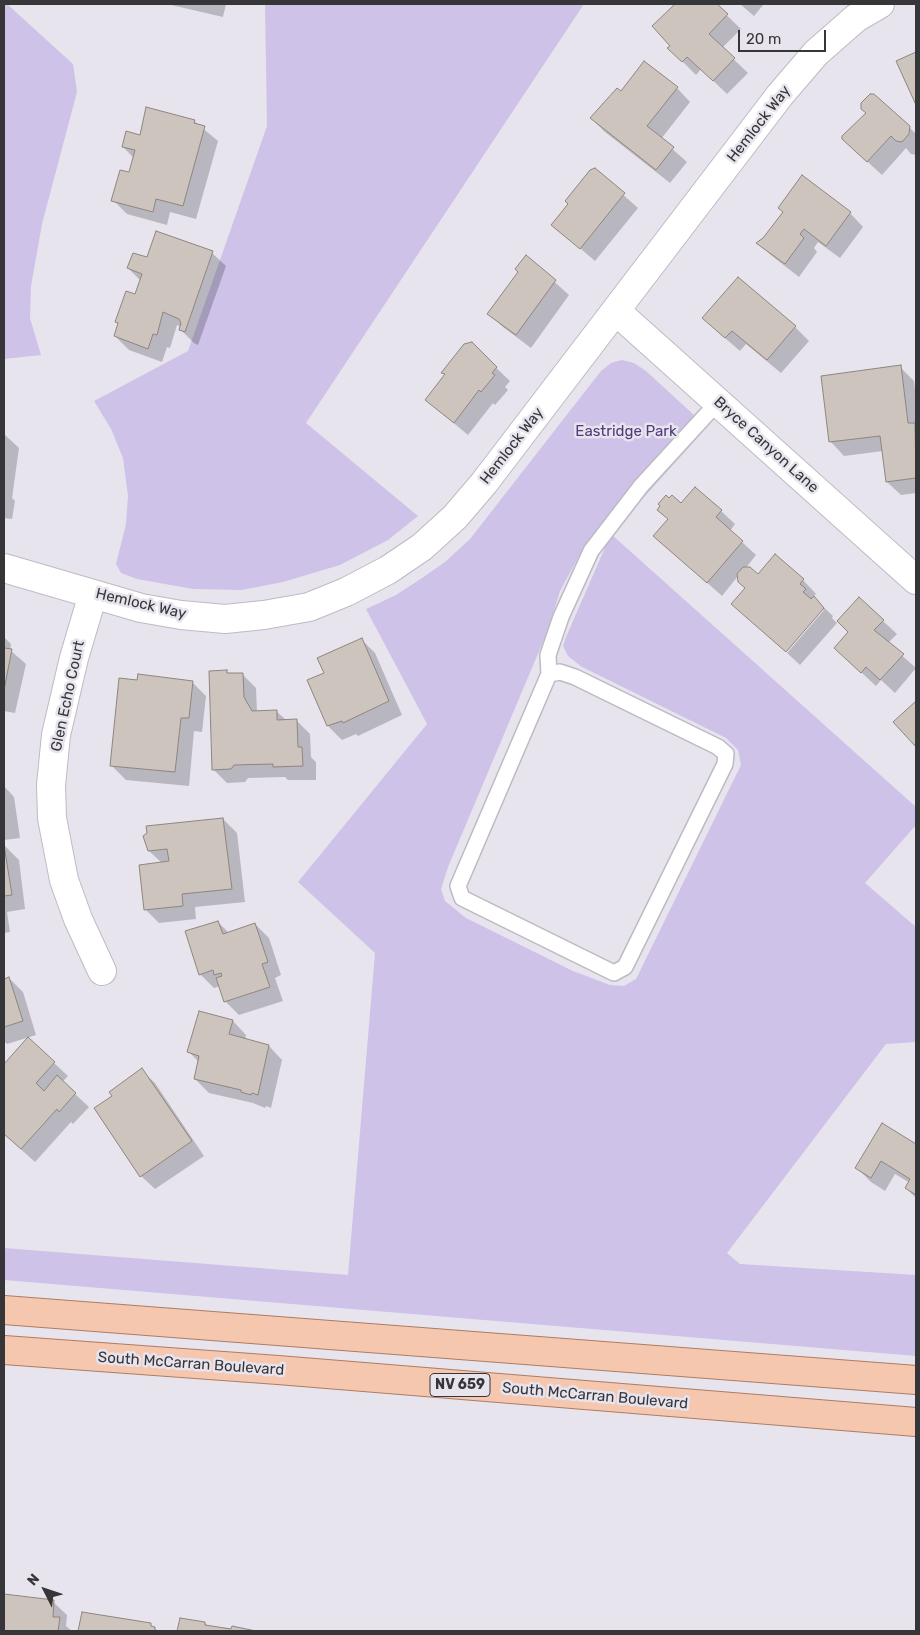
<!DOCTYPE html>
<style>
body{margin:0}
#map{position:relative;width:920px;height:1635px;overflow:hidden;background:#e7e4ee;font-family:Rubik,sans-serif}
canvas{display:block}
.frame{position:absolute;inset:0;border:5px solid #363538;pointer-events:none}
.north{position:absolute;left:20px;top:1565px;width:50px;height:50px;-webkit-text-stroke:4px #e7e4ee;paint-order:stroke;rotate:311deg;font-size:14px;font-weight:700;line-height:20px;text-align:center;color:#363538}
.north::after{content:'';display:block;margin:auto;width:18px;height:22px;background:#363538;clip-path:polygon(50% 0,100% 100%,50% 72%,0 100%)}
.scale{position:absolute;left:738px;top:30px;width:88px;height:22px;box-sizing:border-box;border:2px solid #363538;border-top:0;padding-left:6px;font-size:15px;line-height:18px;white-space:nowrap;color:#363538;-webkit-text-stroke:4px #e7e4ee;paint-order:stroke}
</style>
<div id="map">
<canvas width="920" height="1635"></canvas>
<div class="frame"></div>
<div class="north">N</div>
<div class="scale">20 m</div>
</div>
<script>
const c = document.querySelector('canvas').getContext('2d');
c.lineJoin = 'round';
function paint(path, color) { c.fillStyle = color; c.fill(path, 'evenodd'); }
const poly = rows => new Path2D(rows.map(r => 'M' + r).join(''));
function trace(path, color, width, dash) { c.strokeStyle = color; c.lineWidth = width; c.lineCap = dash ? 'butt' : 'round'; c.setLineDash(dash || []); c.stroke(path); }
function write(font, color, halo, rows, align = 'center') {
  c.font = font + ' Rubik,sans-serif'; c.lineWidth = 5; c.setLineDash([]); c.textBaseline = 'middle'; c.strokeStyle = halo; c.fillStyle = color; for (const [text, x, y, turn = 0] of rows) {
    c.save(); c.translate(x, y); c.rotate((+turn || 0) * Math.PI / 180); c.textAlign = isNaN(turn) ? turn : align; if (halo) c.strokeText(text, 0, 0); c.fillText(text, 0, 0); c.restore();
  }
}
paint(poly([
 [4,4,7,4,73,64,77,92,42,224,31,286,30,318,41,355,4,359],
 [265,4,584,4,306,423,418,516,388,540,340,565,283,582,242,590,193,589,137,579,121,573,116,564,126,524,128,496,123,458,111,429,94,401,188,351,267,126],
 [622,360,634,363,646,371,707,427,611,534,916,807,916,825,865,883,916,927,916,1042,886,1044,727,1253,740,1264,916,1275,916,1356,4,1280,4,1248,348,1275,375,953,298,882,427,724,366,609,396,595,422,578,445,562,470,539,601,371,611,363],
 [599,526,611,534,566,637,563,646,568,656,582,667,726,738,738,750,741,765,636,979,624,986,610,985,573,971,466,918,445,901,441,889,448,867,548,630,560,591,579,556]
]), '#cec2e9');
paint(poly([
 [167,4,226,4,223,17],
 [676,4,715,4,741,29,722,48,748,73,727,94,701,69,696,75,669,48,672,46,653,26],
 [740,4,764,4,754,16],
 [677,88,690,102,661,139,687,162,670,183,605,132,591,118,603,103,606,104,621,93],
 [868,114,909,127,916,134,916,155,911,154,906,148,882,175,858,153],
 [194,121,218,141,196,219,170,212,167,225,127,214,113,200,130,174,134,158,123,147,141,137],
 [595,170,638,208,595,261,553,225],
 [850,213,863,227,840,258,818,242,814,248,817,252,799,277,772,256,758,243,764,239],
 [157,233,212,253,226,266,198,345,194,343,180,329,181,327,177,325,170,348,167,347,162,362,129,350,115,336,119,325,116,321,135,295,141,281,128,268,148,259],
 [526,256,569,295,531,348,503,327,489,314,519,272],
 [795,327,809,341,781,373,746,344,740,351,718,332],
 [471,344,510,381,505,387,508,390,495,405,493,403,468,435,426,400,445,376,443,373],
 [900,367,914,381,916,398,916,493,901,495,887,482,883,451,844,456,831,442],
 [4,434,19,448,12,498,15,501,12,519,4,518],
 [681,504,721,511,735,524,730,531,756,555,745,569,758,575,803,580,816,594,813,597,833,616,832,618,837,623,800,665,787,653,824,610,822,608,785,651,733,604,746,588,738,576,722,596,655,536],
 [883,621,897,634,888,643,916,668,895,693,881,680,876,686,849,661,850,632],
 [4,637,11,644,10,650,26,664,15,713,4,711],
 [362,640,375,653,402,715,358,736,356,734,342,740,328,726,308,681,325,674],
 [210,672,242,674,256,688,257,712,276,711,286,720,296,720,310,734,311,757,316,762,316,780,288,780,285,777,248,778,245,782,227,783,213,769],
 [138,681,192,682,206,696,202,732,194,731,189,786,126,780,112,766],
 [4,786,14,797,20,838,4,840],
 [223,819,237,833,245,902,195,907,196,919,159,923,145,909,162,863,149,851],
 [5,846,19,860,25,909,7,912,10,932,4,933],
 [218,922,229,933,255,924,269,938,281,975,275,978,283,1001,239,1015,225,1001,220,986,214,988,200,974],
 [9,978,23,992,36,1035,7,1044,4,1041,4,980],
 [233,1021,246,1035,245,1040,269,1046,282,1060,271,1108,266,1106,265,1108,253,1103,209,1093,195,1079,199,1062,189,1052],
 [28,1039,68,1076,62,1082,89,1107,73,1124,71,1122,35,1162,4,1134,4,1066],
 [141,1070,155,1083,204,1156,155,1189,141,1176,114,1096],
 [883,1125,916,1145,916,1198,906,1188,910,1183,895,1174,885,1191,871,1182,857,1168],
 [4,1595,53,1602,67,1615,66,1626,72,1631,4,1631],
 [83,1613,151,1625,158,1631,80,1631],
 [181,1619,205,1623,208,1626,256,1631,178,1631]
]), '#0003');
const building = poly([
 [675,4,717,4,728,14,709,34,735,58,713,81,687,57,682,62,667,48,670,46,652,26,675,4],
 [916,52,916,105,896,61,916,52],
 [644,61,678,87,647,126,674,147,656,170,590,118,617,88,621,91,644,61],
 [870,94,874,94,910,126,909,134,902,142,896,141,891,136,867,162,842,139,842,136,866,113,861,109,861,103,870,94],
 [146,107,195,120,194,123,205,126,183,206,156,199,153,212,111,201,120,170,129,172,135,150,122,147,126,131,140,135,146,107],
 [595,168,625,193,580,249,551,225,568,204,565,201,590,170,595,168],
 [802,175,851,212,826,246,804,229,800,234,804,238,785,264,756,243,763,238,783,212,778,208,802,175],
 [156,231,213,251,185,332,179,330,181,323,179,319,163,312,157,335,153,334,148,349,114,336,118,323,115,322,126,291,135,294,142,274,127,268,133,253,147,257,156,231],
 [526,255,556,280,516,335,487,314,518,272,515,269,526,255],
 [738,277,796,326,767,360,732,331,725,338,702,318,738,277],
 [472,342,497,367,492,373,495,375,481,392,479,390,454,423,425,400,445,374,441,373,464,344,472,342],
 [901,365,908,423,915,423,916,478,886,482,880,436,829,442,821,376,901,365],
 [695,487,722,510,716,517,743,541,707,583,653,536,668,519,657,510,660,506,658,504,666,495,669,498,672,495,681,503,695,487],
 [775,554,804,579,800,584,806,589,803,592,811,599,814,596,824,608,786,652,731,604,745,588,738,582,737,574,743,567,750,567,758,574,775,554],
 [859,597,884,620,874,630,904,654,880,680,866,667,861,673,834,648,848,632,837,621,859,597],
 [362,638,389,701,343,723,342,721,327,726,307,680,324,673,317,658,362,638],
 [4,648,12,649,4,690,4,648],
 [227,670,227,673,243,673,244,697,252,711,277,710,277,720,297,719,298,747,302,747,303,766,273,767,273,764,234,765,231,769,212,770,209,671,227,670],
 [138,674,193,681,189,718,181,718,175,772,110,766,119,678,137,680,138,674],
 [916,701,916,747,893,722,916,701],
 [223,818,232,889,182,894,183,906,144,910,139,865,169,861,167,849,148,851,143,836,147,833,146,826,223,818],
 [4,845,12,895,4,896,4,845],
 [218,921,223,934,255,923,268,962,262,964,270,987,224,1002,216,978,222,976,221,973,214,975,213,970,199,975,185,931,218,921],
 [9,977,23,1021,4,1027,4,979,9,977],
 [199,1011,233,1020,229,1034,269,1045,258,1095,252,1093,251,1095,241,1092,241,1090,194,1079,199,1056,187,1052,199,1011],
 [28,1037,55,1062,36,1083,44,1091,57,1075,76,1093,59,1112,57,1109,21,1149,4,1134,4,1064,28,1037],
 [142,1068,192,1141,140,1177,94,1108,112,1096,109,1092,142,1068],
 [882,1123,916,1144,916,1195,905,1188,910,1179,881,1161,871,1178,855,1168,882,1123],
 [4,1594,54,1600,53,1617,60,1617,58,1631,4,1631,4,1594],
 [82,1612,151,1623,151,1626,155,1627,155,1631,78,1631,82,1612],
 [180,1618,205,1622,205,1625,231,1629,232,1626,256,1631,177,1631,180,1618]
]);
paint(building, '#cdc4bd');
trace(building, '#8d857e', 1);
const lane = poly([
 [549,674,560,672,575,677,718,747,726,754,725,764,625,967,614,973,462,898,458,886,549,674,548,655,561,617,591,551,641,486,718,402]
]);
const street = poly([
 [616,311,916,580],
 [4,568,141,608,181,615,225,619,264,615,309,607,346,592,388,570,422,547,455,517,484,483,780,95,816,53,856,18,880,4],
 [93,594,74,658,56,735,51,785,52,818,64,880,78,919,102,971]
]);
const primary = poly([
 [4,1310,916,1380],
 [4,1350,278,1370,916,1422]
]);
trace(lane, '#bdbac4', 18);
trace(street, '#bdbac4', 30);
trace(primary, '#ae7c62', 30);
trace(lane, '#fff', 15);
trace(street, '#fff', 28);
trace(primary, '#f5c7af', 28);
for (const [x, y, w] of [
 [460,1385,60]
]) { const box = new Path2D(); box.roundRect(x - w / 2, y - 11.5, w, 23, 4); c.fillStyle = '#e7e4ee'; c.fill(box); trace(box, '#363538', 1); }
write('bold 14px', '#363538', null, [
 ["NV 659",460,1385]
]);
write('15px', '#363538', '#e7e4ee', [
 ["Hemlock Way",759,124,-52],
 ["Bryce Canyon Lane",766,445,42],
 ["Hemlock Way",512,446,-52],
 ["Hemlock Way",141,604,13],
 ["Glen Echo Court",68,696,-78],
 ["South McCarran Boulevard",191,1364,4],
 ["South McCarran Boulevard",595,1396,5]
]);
write('15px', '#53397c', '#e7e4ee', [
 ["Eastridge Park",626,432]
]);
</script>
